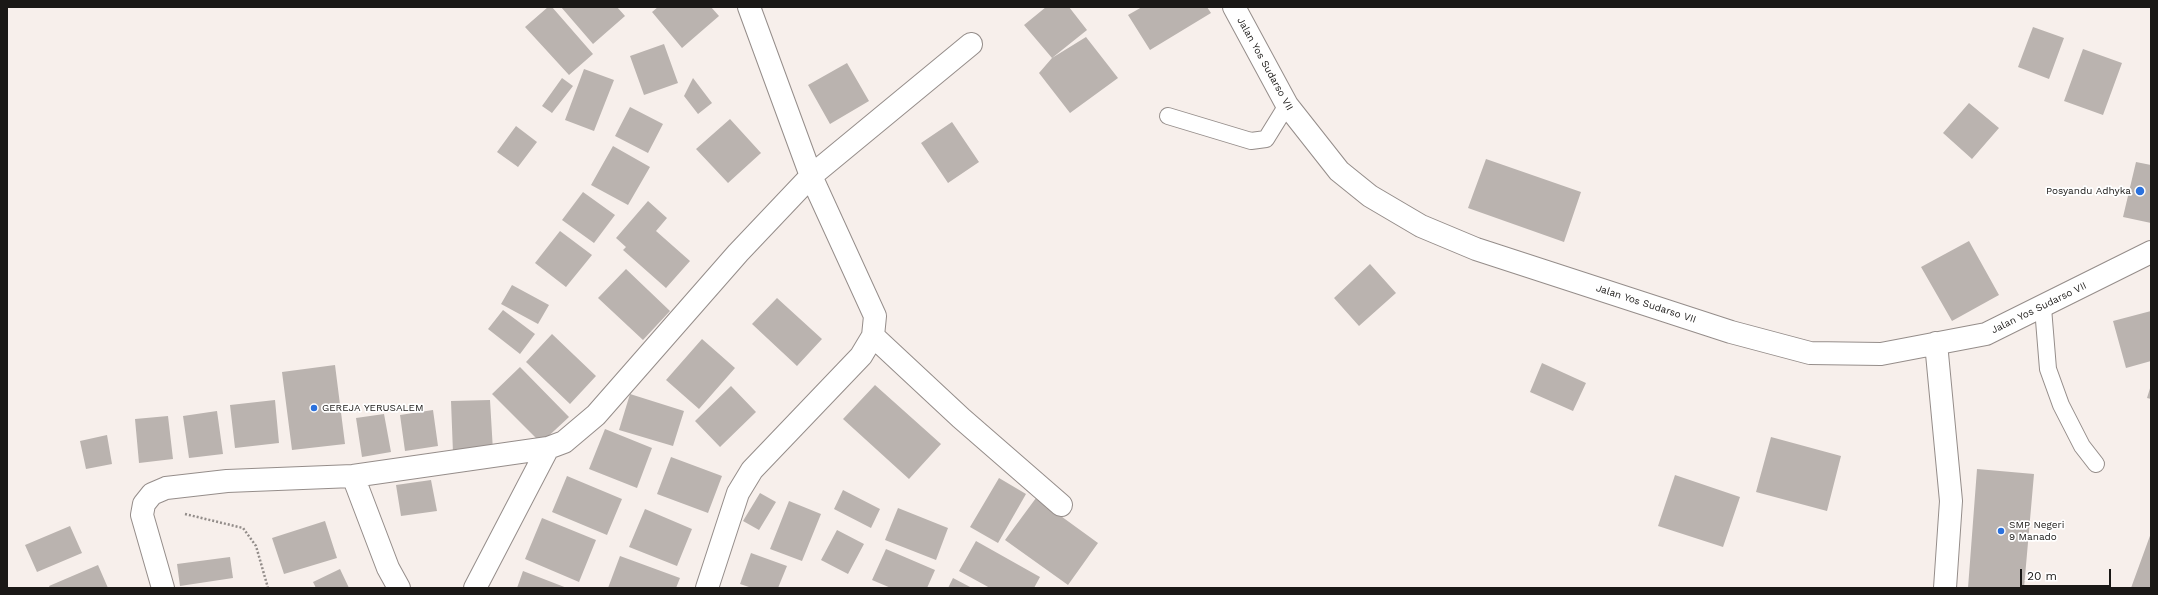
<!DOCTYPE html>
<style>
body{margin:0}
#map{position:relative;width:2158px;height:595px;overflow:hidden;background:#f7efeb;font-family:"Work Sans",sans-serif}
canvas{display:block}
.frame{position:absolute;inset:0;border:8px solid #1a1816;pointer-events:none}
.scale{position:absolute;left:2020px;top:569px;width:91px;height:18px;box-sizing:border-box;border:2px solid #1a1816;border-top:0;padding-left:5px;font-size:12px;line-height:14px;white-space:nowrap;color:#1a1816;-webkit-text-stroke:3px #fff;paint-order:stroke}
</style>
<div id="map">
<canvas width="2158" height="595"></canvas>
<div class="frame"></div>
<div class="scale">20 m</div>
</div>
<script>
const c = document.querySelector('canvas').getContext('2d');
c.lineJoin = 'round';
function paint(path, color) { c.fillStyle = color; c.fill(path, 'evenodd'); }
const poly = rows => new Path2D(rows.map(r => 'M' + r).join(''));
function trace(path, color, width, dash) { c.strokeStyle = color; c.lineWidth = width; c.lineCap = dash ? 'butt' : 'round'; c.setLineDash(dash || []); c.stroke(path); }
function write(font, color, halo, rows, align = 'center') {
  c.font = font + ' "Work Sans",sans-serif'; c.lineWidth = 3.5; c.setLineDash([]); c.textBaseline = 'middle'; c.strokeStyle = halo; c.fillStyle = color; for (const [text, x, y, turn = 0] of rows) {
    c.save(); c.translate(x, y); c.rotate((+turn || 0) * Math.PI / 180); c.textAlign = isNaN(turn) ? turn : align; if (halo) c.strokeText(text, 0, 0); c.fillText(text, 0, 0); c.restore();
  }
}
paint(poly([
 [548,7,552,7,593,54,569,75,525,27],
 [561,7,617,7,625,16,593,44],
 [658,7,711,7,719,16,682,48,652,12],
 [1046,7,1069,7,1087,30,1052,58,1024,25],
 [1142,7,1207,7,1211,13,1150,50,1128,15],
 [2033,27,2064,38,2049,79,2018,67],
 [1086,37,1118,78,1070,113,1039,73,1052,58],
 [664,44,678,83,644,95,630,56],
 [2083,49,2122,63,2103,115,2064,101],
 [847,63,869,101,830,124,808,85],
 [584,69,614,80,594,131,565,120],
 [562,78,573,86,552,113,542,106],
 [693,78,712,103,698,114,684,96],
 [1969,103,1999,128,1972,159,1943,133],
 [630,107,663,124,648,153,615,136],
 [730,119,761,153,728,183,696,149],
 [952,122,979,162,948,183,921,143],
 [516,126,537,142,518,167,497,152],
 [613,146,650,167,628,205,591,185],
 [1486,159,1581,192,1564,242,1468,208],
 [2136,162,2151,165,2151,223,2123,217],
 [583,192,615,215,594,243,562,220],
 [648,201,667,218,656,231,690,261,666,288,623,250,626,247,616,238],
 [560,231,592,255,566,287,535,263],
 [1969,241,1999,295,1952,321,1921,267],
 [1370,264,1396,293,1359,326,1334,298],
 [626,269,670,311,643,340,598,298],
 [512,285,549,305,538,324,501,304],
 [777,298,822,339,797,366,752,324],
 [503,310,535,334,520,354,488,329],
 [2151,311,2151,361,2126,368,2113,321],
 [552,334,596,376,570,404,526,362],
 [702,339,735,368,699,409,666,380],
 [1542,363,1586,383,1573,411,1530,392],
 [335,365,345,444,292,450,282,372],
 [520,367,569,417,541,443,492,394],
 [875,385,941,444,909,479,843,419],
 [2151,385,2151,399,2147,398],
 [731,386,756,412,720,447,695,421],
 [630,394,684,411,673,446,619,430],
 [275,400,279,443,235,448,230,405],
 [490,400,493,451,453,453,451,401],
 [433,410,438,446,405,451,400,415],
 [217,411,223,454,189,458,183,416],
 [384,414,391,452,362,457,356,418],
 [168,416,173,459,139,463,135,419],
 [605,429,652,448,637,488,589,469],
 [107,435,112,464,86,469,80,441],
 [1771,437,1841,456,1827,511,1756,492],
 [671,457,722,476,708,513,657,494],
 [1977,469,2034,474,2024,588,1968,588],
 [1675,475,1740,497,1723,547,1658,526],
 [567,476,622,499,607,535,552,512],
 [999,478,1026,494,998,543,970,527],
 [431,480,437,511,401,516,396,485],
 [843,490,880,509,871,528,834,509],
 [760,493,776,502,759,530,743,521],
 [1036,498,1098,543,1068,585,1005,540],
 [789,501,821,514,802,561,770,549],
 [898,508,948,528,936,560,885,540],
 [645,509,692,529,677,566,629,547],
 [542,518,596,540,579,582,525,559],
 [325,521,337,558,284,574,272,538],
 [70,526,82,553,37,572,25,545],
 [837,530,864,544,848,574,821,560],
 [2151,533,2151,588,2131,588],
 [976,541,1040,577,1034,588,990,588,959,571],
 [886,549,935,570,927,588,891,588,872,580],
 [751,553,787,566,778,588,752,588,740,584],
 [620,556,680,578,676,588,608,588],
 [230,557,233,578,180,586,177,564],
 [98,565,108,588,50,588,49,586],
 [340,569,349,588,316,588,313,582],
 [523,571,567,588,517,588],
 [953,578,972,588,948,588]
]), '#bab3af');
const service = poly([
 [1168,116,1251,141,1266,139,1287,105],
 [2043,308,2048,369,2061,405,2082,446,2096,464]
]);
const minor = poly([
 [1234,7,1287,105,1339,171,1370,196,1421,226,1476,249,1731,332,1810,353,1881,354,1986,334,2151,252],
 [873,336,961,418,1061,505],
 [1936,343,1951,501,1945,588],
 [353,476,388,568,399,588],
 [163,588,142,515,144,504,152,494,166,488,227,481,353,476,548,448],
 [475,588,548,448,564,442,596,415,738,253,811,176,971,44],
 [707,588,738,493,752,470,861,356,873,336,875,316,811,176,749,7]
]);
trace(service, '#958d8a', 18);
trace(minor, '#958d8a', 24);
trace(poly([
 [185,514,243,528,256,546,268,588]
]), '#938d8a', 2.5, [2, 2]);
trace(service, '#fff', 16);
trace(minor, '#fff', 22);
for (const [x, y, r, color] of [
 [2140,191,5,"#2b71dd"],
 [314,408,4,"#2b71dd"],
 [2001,531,4,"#2b71dd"]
]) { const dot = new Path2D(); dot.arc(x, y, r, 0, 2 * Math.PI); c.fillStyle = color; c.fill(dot); trace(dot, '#fff', 1.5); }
write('10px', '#1a1816', '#fff', [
 ["Jalan Yos Sudarso VII",1265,64,61],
 ["Jalan Yos Sudarso VII",1646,304,18],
 ["Jalan Yos Sudarso VII",2039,308,-26]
]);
write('10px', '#1a1816', '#fff', [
 ["Posyandu Adhyka",2131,191,"right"],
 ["GEREJA YERUSALEM",322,408],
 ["SMP Negeri",2009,525],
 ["9 Manado",2009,537]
], 'left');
</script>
